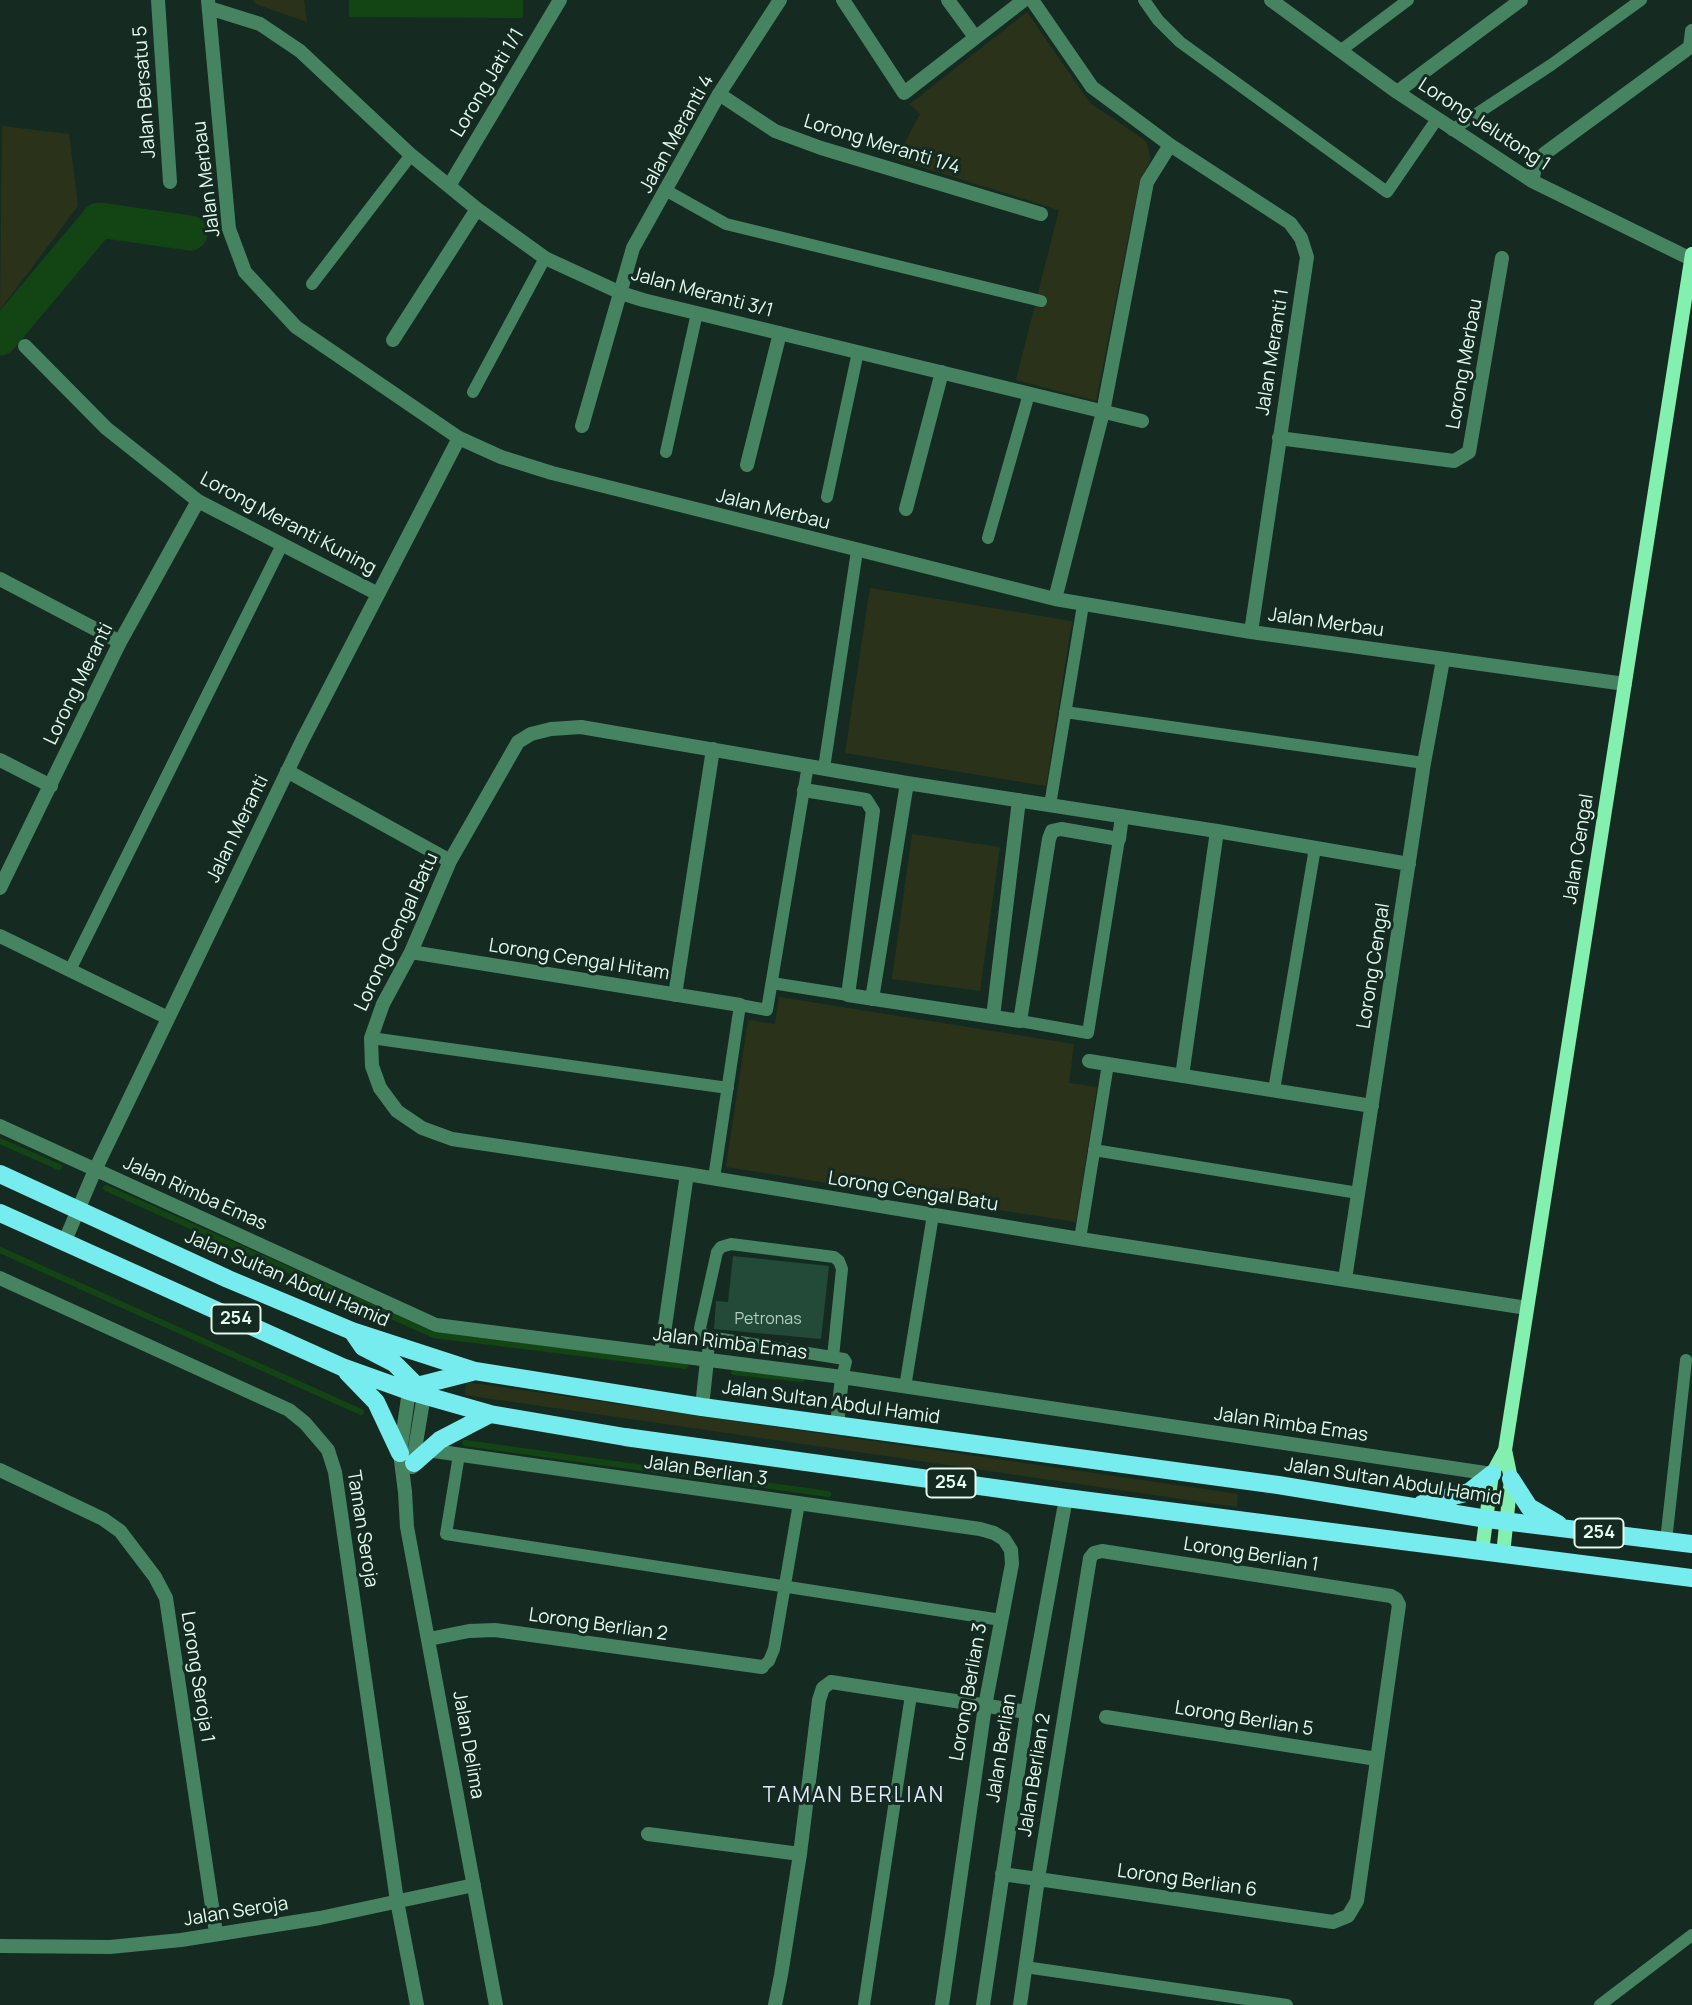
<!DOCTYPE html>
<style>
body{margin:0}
canvas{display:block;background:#152a21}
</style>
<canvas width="1692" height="2005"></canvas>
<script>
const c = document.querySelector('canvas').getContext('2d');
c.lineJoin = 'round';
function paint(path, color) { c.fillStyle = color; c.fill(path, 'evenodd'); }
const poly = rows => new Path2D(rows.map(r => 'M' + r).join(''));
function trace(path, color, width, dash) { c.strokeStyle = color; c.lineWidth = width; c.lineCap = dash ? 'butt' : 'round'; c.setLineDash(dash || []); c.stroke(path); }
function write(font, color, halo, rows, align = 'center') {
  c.font = font + ' Manrope,sans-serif'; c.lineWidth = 6; c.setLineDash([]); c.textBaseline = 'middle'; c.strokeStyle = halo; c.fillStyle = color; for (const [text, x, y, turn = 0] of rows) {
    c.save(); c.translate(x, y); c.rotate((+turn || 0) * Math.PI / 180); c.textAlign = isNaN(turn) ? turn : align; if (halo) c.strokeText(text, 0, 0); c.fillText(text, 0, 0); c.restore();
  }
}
paint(poly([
 [253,0,304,0,307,22,256,4],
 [1027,12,1090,103,1146,141,1151,159,1139,183,1096,401,1016,380,1059,210,896,159,920,114,910,104],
 [2,126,69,134,78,206,0,310],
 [870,588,1072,621,1046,786,845,753],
 [912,834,1000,847,980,991,892,979],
 [779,997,1074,1044,1069,1083,1097,1087,1076,1222,726,1167,748,1020,775,1024],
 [466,1382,1238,1494,1237,1507,465,1395]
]), '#2a3319');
paint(poly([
 [349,0,523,0,523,18,349,17]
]), '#134514');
trace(poly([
 [0,1141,59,1167],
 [106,1188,434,1335,685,1366],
 [0,1250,361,1412],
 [734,1372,802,1379],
 [465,1443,828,1494]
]), '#134514', 6);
trace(poly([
 [0,338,99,220,190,233]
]), '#134514', 35);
paint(poly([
 [733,1256,829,1266,821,1339,714,1329,716,1301,728,1302]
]), '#234939');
trace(poly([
 [1144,0,1158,20,1180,42,1387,192,1437,119],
 [1340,51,1408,0],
 [1452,130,1551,65,1641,0],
 [667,191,726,224,1041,301],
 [312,284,411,155],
 [473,392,545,258],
 [666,452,697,313],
 [827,497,858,352],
 [988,538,1029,394],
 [1065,712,1424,763],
 [824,768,857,551],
 [1050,805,1083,605],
 [70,970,282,545],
 [772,983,848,995],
 [1020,1021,1088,1033,1119,839],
 [371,1038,728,1088],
 [1274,1090,1315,848],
 [1094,1150,1358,1193],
 [714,1178,740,1005,767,1010,808,765],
 [1080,1239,1108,1064],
 [710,1337,702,1334,700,1328,717,1252,721,1247,731,1244,834,1257,839,1261,842,1269,833,1357],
 [707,1360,710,1337,844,1359,846,1362,842,1377],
 [905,1387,933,1215],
 [459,1455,446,1534,1001,1620],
 [1666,1541,1686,1360],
 [762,1667,769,1661,774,1649,799,1503],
 [1025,1967,1287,2005],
 [864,2005,911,1695],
 [1600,2005,1692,1935]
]), '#468360', 12);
trace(poly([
 [158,0,170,182],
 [208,0,229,229,245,272,296,327,459,438,501,457,552,473,1055,599,1251,632,1625,684],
 [843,0,904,93,1024,0],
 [948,0,975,37],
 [1032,0,1092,87,1170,145,1290,223,1301,238,1307,257,1251,632],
 [1271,0,1397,92,1532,181,1691,259],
 [209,8,260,24,300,51,411,155,477,209,545,258,621,293,643,300,1142,421],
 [1397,92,1521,0],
 [719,94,775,131,821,148,1041,214],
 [1532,181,1535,168,1544,154,1690,47,1692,31],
 [449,186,560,0],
 [393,340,477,209],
 [25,346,106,428,198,501,378,594],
 [582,426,633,248,719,94,780,0],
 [1279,438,1454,461,1469,452,1502,258],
 [747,465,780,333],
 [906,509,942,372],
 [0,579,120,642],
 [1055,599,1103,412,1147,182,1170,145],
 [0,760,51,786],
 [287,771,450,861],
 [804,790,866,800,873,811,848,995,1020,1021,1049,839,1052,831,1061,829,1119,839,1122,816],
 [1409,864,1217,831,907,783,581,727,551,729,531,734,518,742,450,861,411,952,383,1004,371,1038,372,1066,380,1088,397,1111,422,1128,452,1139,687,1174,1080,1239,1527,1308],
 [0,888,120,642,198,501],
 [0,936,168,1018],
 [411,952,740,1005],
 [675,995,713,749],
 [872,999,907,783],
 [993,1017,1019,800],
 [1089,1061,1372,1106],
 [1182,1076,1217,831],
 [0,1126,436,1325,842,1377,1492,1474],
 [64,1243,95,1170,302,741,459,438],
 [0,1278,289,1410,305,1423,328,1450,335,1472,397,1901,417,2005],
 [1345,1279,1424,763,1443,660],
 [661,1354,687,1174],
 [409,1391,400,1453,405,1492,407,1527,496,2005],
 [702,1407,707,1360],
 [837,1425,842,1377],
 [427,1450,980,1529,994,1533,1004,1539,1011,1550,1012,1564,985,1706,942,2005],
 [412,1467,424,1395],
 [0,1470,103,1519,120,1531,155,1577,166,1598,216,1933],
 [429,1639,469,1631,495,1630,762,1667],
 [1106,1717,1377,1759],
 [648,1834,800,1854],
 [1002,1874,1038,1879,1333,1922,1348,1916,1357,1901,1399,1605,1396,1599,1391,1596,1102,1551,1094,1553,1090,1558,1038,1879,1020,2005],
 [0,1946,110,1947,181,1940,320,1918,474,1885],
 [775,2005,781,1975,800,1854,819,1700,823,1688,831,1682,1027,1712],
 [983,2005,1027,1712,1066,1498]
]), '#468360', 14);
trace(poly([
 [1482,1551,1492,1474,1505,1450,1692,254],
 [1503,1554,1511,1479,1505,1450]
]), '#84f0b0', 14);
trace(poly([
 [0,1174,228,1279,352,1331,475,1371,702,1407,1278,1485,1487,1519,1692,1544],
 [0,1213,342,1367,409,1391,490,1414,625,1437,1066,1498,1692,1578],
 [352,1331,363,1347,394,1363,421,1390,424,1395],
 [347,1372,376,1402,400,1453],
 [409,1391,417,1386,472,1372],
 [414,1463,440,1440,490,1414],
 [1511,1479,1529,1507,1558,1524],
 [1422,1504,1469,1492,1492,1474]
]), '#76ecee', 18);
write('16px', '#b2cec1', null, [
 ["Petronas",768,1320]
]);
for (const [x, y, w] of [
 [236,1319,49],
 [951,1483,49],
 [1599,1533,49]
]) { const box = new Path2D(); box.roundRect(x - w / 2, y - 14.5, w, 29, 5); c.fillStyle = '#152a21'; c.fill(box); trace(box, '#e2fbee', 2); }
write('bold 18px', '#e2fbee', null, [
 ["254",236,1319],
 ["254",951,1483],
 ["254",1599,1533]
]);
write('19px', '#e2fbee', '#152a21', [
 ["Lorong Jati 1/1",488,83,-59],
 ["Jalan Bersatu 5",145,92,-94],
 ["Lorong Jelutong 1",1484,125,33],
 ["Jalan Meranti 4",677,134,-61],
 ["Lorong Meranti 1/4",882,145,17],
 ["Jalan Merbau",207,179,-97],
 ["Jalan Meranti 3/1",702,293,15],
 ["Jalan Meranti 1",1273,352,-81],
 ["Lorong Merbau",1465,364,-80],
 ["Jalan Merbau",773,510,14],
 ["Lorong Meranti Kuning",288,524,28],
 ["Jalan Merbau",1326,623,8],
 ["Lorong Meranti",79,684,-64],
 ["Jalan Meranti",238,829,-64],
 ["Jalan Cengal",1579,849,-81],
 ["Lorong Cengal Batu",397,932,-65],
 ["Lorong Cengal Hitam",579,960,9],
 ["Lorong Cengal",1374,966,-81],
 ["Lorong Cengal Batu",913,1192,9],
 ["Jalan Rimba Emas",195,1194,24],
 ["Jalan Sultan Abdul Hamid",287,1279,23],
 ["Jalan Rimba Emas",730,1344,7],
 ["Jalan Sultan Abdul Hamid",831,1403,8],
 ["Jalan Rimba Emas",1291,1425,8],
 ["Jalan Berlian 3",706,1471,8],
 ["Jalan Sultan Abdul Hamid",1393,1482,9],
 ["Taman Seroja",362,1529,81],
 ["Lorong Berlian 1",1251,1555,9],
 ["Lorong Berlian 2",598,1625,8],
 ["Lorong Seroja 1",197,1677,81],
 ["Lorong Berlian 3",969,1692,-80],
 ["Lorong Berlian 5",1244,1719,9],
 ["Jalan Delima",468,1745,80],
 ["Jalan Berlian",1002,1748,-81],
 ["Jalan Berlian 2",1035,1775,-81],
 ["Lorong Berlian 6",1187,1881,8],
 ["Jalan Seroja",236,1912,-9]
]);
c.letterSpacing = '2px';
write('21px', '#e3e9fc', '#152a21', [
 ["TAMAN BERLIAN",854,1796]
]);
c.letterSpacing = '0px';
</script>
